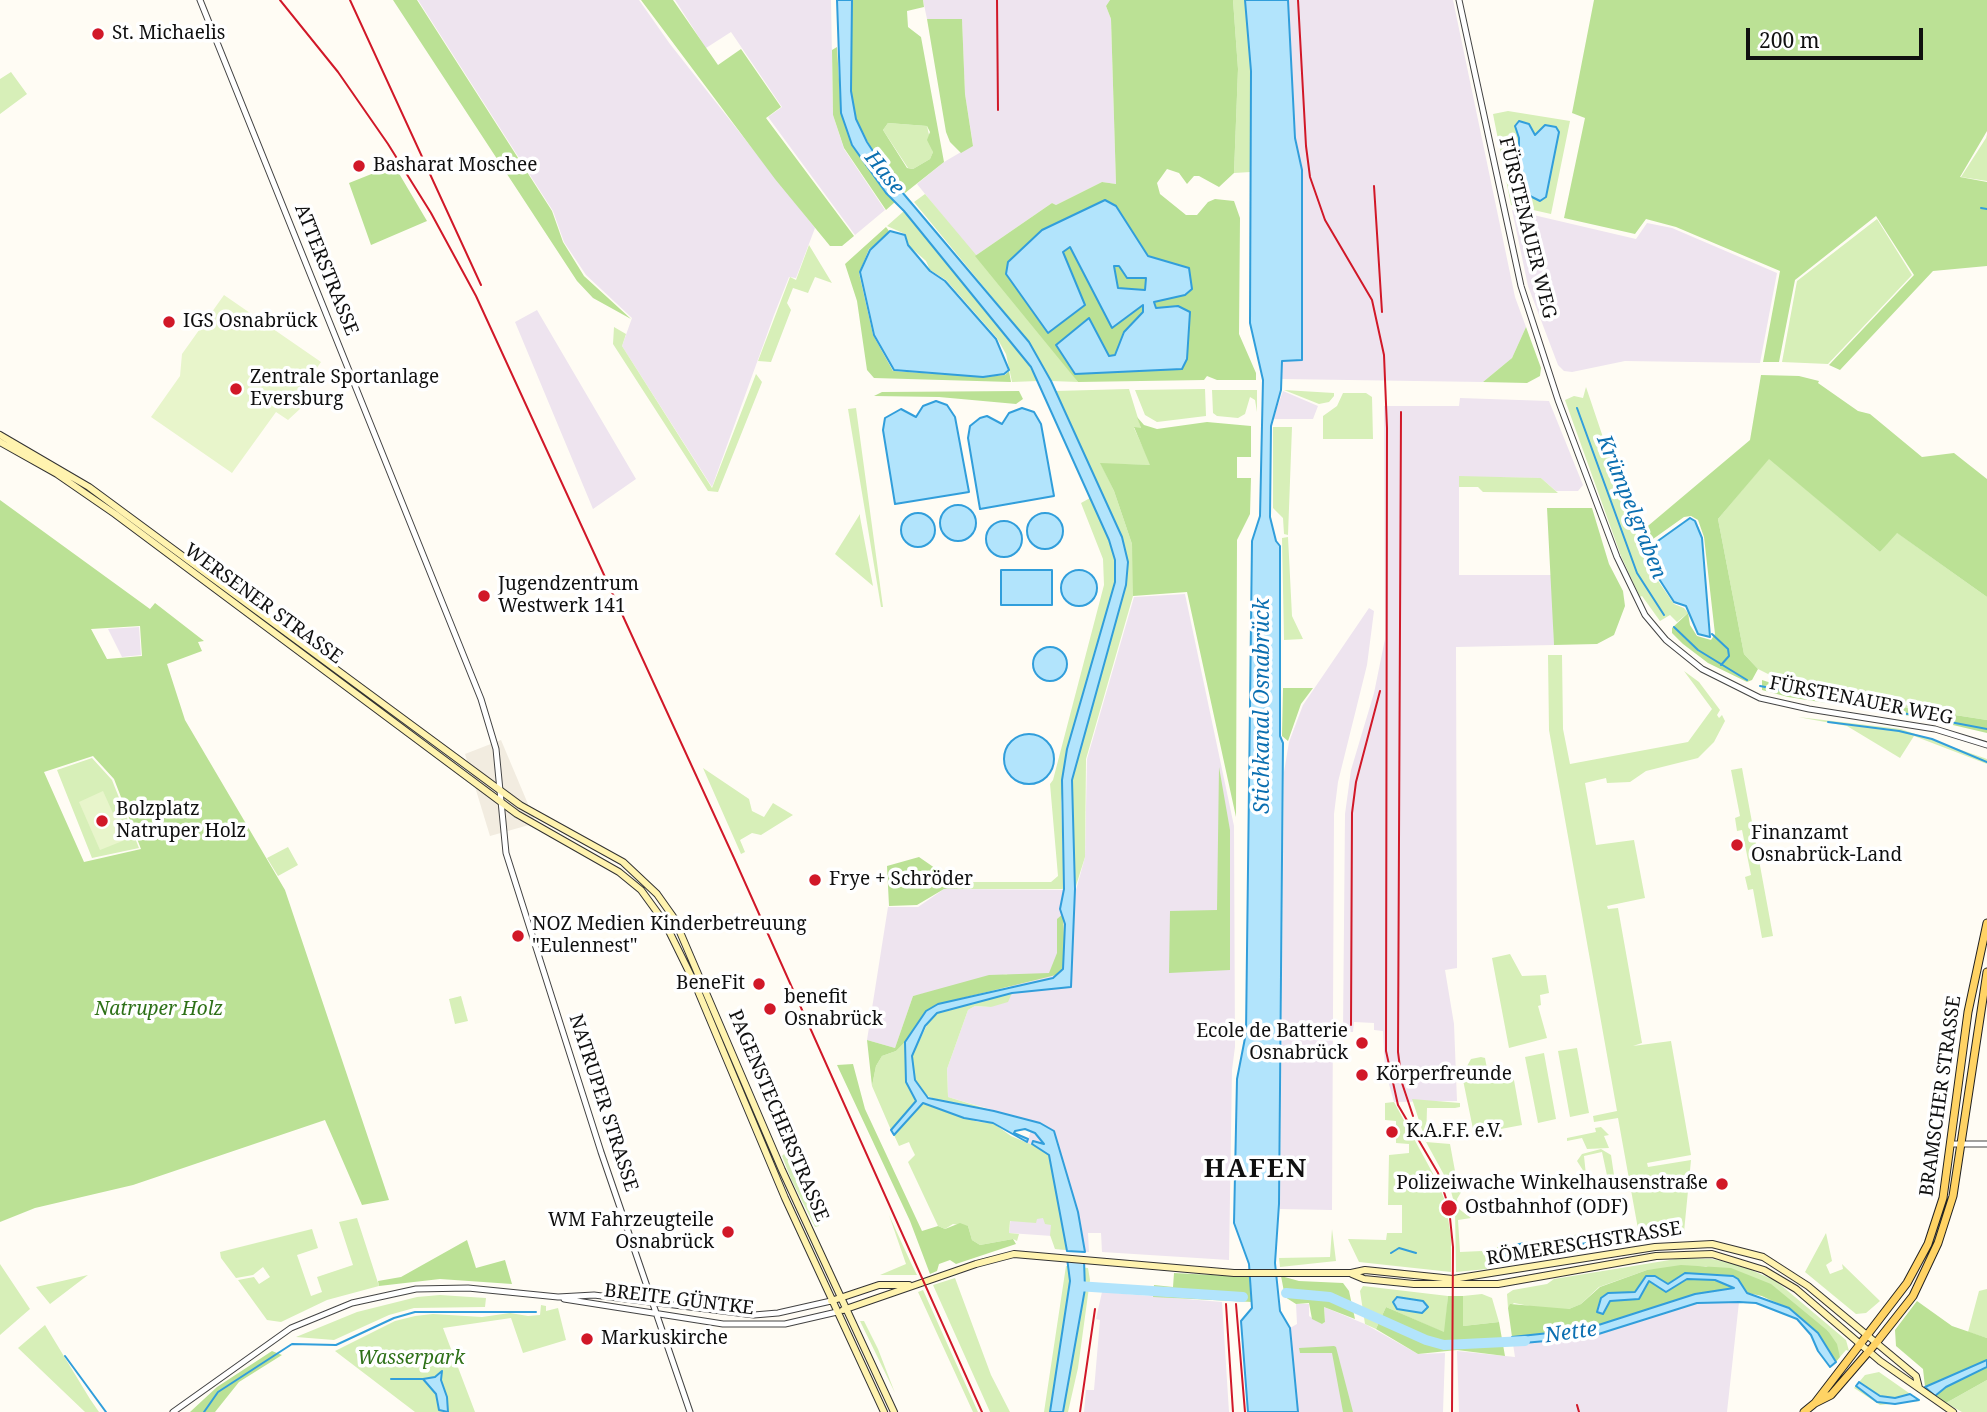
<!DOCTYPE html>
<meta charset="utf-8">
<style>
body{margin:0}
#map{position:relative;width:1987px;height:1412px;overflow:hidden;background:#fffcf4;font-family:"Noto Serif",serif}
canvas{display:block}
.scale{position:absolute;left:1746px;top:28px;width:177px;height:32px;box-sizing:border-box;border:4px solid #101010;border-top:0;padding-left:9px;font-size:21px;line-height:24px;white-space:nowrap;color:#101010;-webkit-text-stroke:5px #fff;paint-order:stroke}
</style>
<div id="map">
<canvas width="1987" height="1412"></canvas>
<div class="scale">200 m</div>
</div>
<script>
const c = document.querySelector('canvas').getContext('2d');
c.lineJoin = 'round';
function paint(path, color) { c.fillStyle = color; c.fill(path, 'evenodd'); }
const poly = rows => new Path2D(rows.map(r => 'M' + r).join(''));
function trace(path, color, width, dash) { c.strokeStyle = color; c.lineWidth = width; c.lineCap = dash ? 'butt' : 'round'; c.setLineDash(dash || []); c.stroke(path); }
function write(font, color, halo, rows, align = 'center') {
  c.font = font + ' "Noto Serif",serif'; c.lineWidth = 7; c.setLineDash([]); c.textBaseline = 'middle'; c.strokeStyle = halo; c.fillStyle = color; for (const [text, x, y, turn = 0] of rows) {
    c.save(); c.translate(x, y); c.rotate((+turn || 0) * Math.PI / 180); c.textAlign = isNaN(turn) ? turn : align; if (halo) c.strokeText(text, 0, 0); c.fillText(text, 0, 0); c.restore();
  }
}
paint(poly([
 [418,0,639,0,670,44,815,228,796,278,789,277,774,315,712,487,622,346,632,318,586,275,564,242,553,211],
 [675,0,831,0,833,115,844,149,885,210,855,235,768,117,782,107,731,32,706,48],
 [923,0,1110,0,1106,6,1111,19,1116,184,1102,182,1056,205,1052,203,975,256,917,184,944,162,973,145,965,94,962,20,927,19],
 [1288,0,1453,0,1515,297,1526,327,1512,358,1483,382,1282,379,1283,360,1302,359,1302,170,1295,138],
 [1512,210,1636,239,1647,223,1672,228,1777,273,1760,363,1625,361,1572,372,1564,371,1558,365,1528,286],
 [537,310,636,479,593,509,515,322],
 [1283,391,1318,406,1313,419,1273,419],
 [1460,398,1549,401,1583,485,1578,491,1556,491,1541,478,1459,477,1459,575,1552,575,1554,645,1456,647,1457,968,1445,970,1454,1024,1457,1101,1394,1102,1385,1070,1383,1031,1374,1030,1374,1023,1354,1022,1353,1032,1343,1032,1345,814,1351,770,1374,693,1385,639,1384,406,1459,406],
 [1185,594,1234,826,1235,1047,1232,1070,1229,1260,1102,1252,1101,1233,1088,1233,1089,1252,1055,1249,1052,1236,1009,1233,1018,1154,1027,1142,1034,1122,948,1097,947,1069,968,1010,975,1006,991,1007,1012,993,1007,974,913,996,895,1048,867,1040,888,907,918,907,944,889,1076,890,1085,857,1087,759,1134,597],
 [1369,608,1374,611,1367,665,1338,782,1334,814,1332,1210,1280,1209,1284,772,1289,742,1303,705],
 [139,627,141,655,122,657,108,629],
 [1102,1292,1222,1302,1229,1412,1084,1412,1086,1390,1094,1390,1100,1320,1096,1319],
 [1739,1302,1727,1412,1459,1412,1457,1351,1515,1357,1513,1344,1589,1337,1697,1303],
 [1296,1304,1309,1304,1309,1316,1322,1324,1325,1322,1324,1307,1365,1324,1418,1354,1445,1353,1443,1412,1298,1412,1290,1328,1297,1324]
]), '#eee4ef');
paint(poly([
 [1233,0,1245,0,1251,71,1251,172,1234,173,1238,69],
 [11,72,27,94,0,114,0,79],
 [1508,111,1570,121,1551,214,1511,205,1493,114],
 [888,123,927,126,933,152,930,159,913,169,908,168,883,130],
 [1987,134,1987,181,1961,177,1986,138],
 [925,194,1049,342,1078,382,1051,381,1029,342,914,202],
 [904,211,1021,352,1038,381,1012,382,1006,354,997,338,946,280,930,270,926,261,908,245,905,234,887,226],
 [1877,219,1912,275,1828,364,1782,362,1797,281],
 [809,245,832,283,815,277,808,293,793,288,787,303,791,310,771,362,758,361,790,277,796,280],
 [614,327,626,334,622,346,712,488,756,374,762,382,718,492,708,491,613,344],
 [1586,387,1636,535,1646,545,1653,542,1649,553,1650,569,1674,604,1684,608,1688,613,1677,622,1670,615,1660,621,1642,596,1640,597,1621,556,1565,400,1574,396,1583,398],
 [1129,389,1141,428,1134,428,1151,465,1101,464,1114,491,1132,544,1135,572,1133,596,1086,759,1085,857,1075,889,1072,780,1126,585,1128,562,1122,537,1055,391],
 [1205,389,1206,416,1157,422,1145,415,1135,390],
 [1212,390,1257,390,1257,412,1255,400,1250,397,1245,414,1238,418,1217,416,1213,413],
 [1284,390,1334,393,1334,396,1329,402,1319,404],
 [1343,393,1366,393,1372,397,1373,439,1323,439,1323,416,1337,406],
 [856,408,883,607,881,607,848,409],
 [1273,427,1292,427,1288,535,1284,534,1283,518,1273,508],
 [1769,458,1880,552,1896,532,1987,597,1987,720,1793,690,1772,683,1774,677,1758,669,1744,654,1718,519],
 [1459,476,1541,478,1558,493,1483,492,1478,487,1459,487],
 [1090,498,1109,540,1115,560,1115,582,1067,749,1061,802,1064,889,955,889,955,882,1051,882,1058,876,1050,784,1053,780,1104,585,1103,559,1081,503],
 [860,514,860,517,873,586,835,554],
 [1288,537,1292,616,1303,639,1284,640,1282,538],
 [1548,655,1562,655,1563,729,1570,764,1688,742,1712,709,1684,671,1699,682,1720,710,1717,715,1719,718,1722,715,1725,721,1714,742,1698,758,1646,771,1630,782,1607,783,1606,778,1585,783,1596,845,1634,840,1645,898,1607,906,1608,909,1618,908,1642,1043,1633,1046,1671,1041,1691,1155,1647,1163,1648,1167,1691,1160,1684,1232,1640,1240,1618,1118,1594,1122,1593,1116,1617,1111,1549,730],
 [1798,717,1901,729,1987,759,1987,764,1914,736,1900,758,1847,726],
 [92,758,112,780,139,848,92,858,57,770],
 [703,768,749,799,752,811,764,817,773,803,793,815,761,835,752,833,740,840,745,852,741,854],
 [1742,768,1773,936,1762,938,1753,889,1748,890,1745,877,1751,875,1742,830,1737,831,1735,818,1740,816,1731,770],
 [288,847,298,865,278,876,267,858],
 [1510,954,1522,976,1546,975,1549,993,1540,995,1541,1005,1538,1006,1547,1038,1509,1048,1492,958],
 [1012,993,1008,1002,991,1007,975,1006,968,1010,947,1069,948,1097,994,1111,936,1100,922,1093,915,1080,912,1056,930,1019,936,1013],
 [461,996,468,1021,455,1024,449,999],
 [905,1042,906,1082,916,1102,891,1130,872,1086,876,1066,882,1056,896,1051],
 [1577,1048,1589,1113,1570,1117,1558,1051],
 [1544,1053,1556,1119,1538,1123,1525,1057],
 [1481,1057,1485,1058,1488,1074,1512,1069,1522,1125,1474,1134,1462,1075,1471,1059],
 [1412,1099,1460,1103,1460,1107,1455,1108,1427,1108,1426,1142,1450,1144,1455,1171,1450,1173,1452,1186,1466,1184,1457,1199,1458,1206,1455,1206,1449,1184,1426,1142],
 [923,1102,978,1122,993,1123,1011,1136,1049,1152,1067,1250,1055,1249,1050,1235,1051,1225,1045,1224,1043,1218,1037,1219,1036,1223,1010,1221,1009,1233,1019,1234,1017,1241,1013,1239,980,1245,972,1240,968,1226,953,1224,945,1229,938,1226,908,1162,915,1155,911,1147,909,1142,899,1146,894,1135],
 [1394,1102,1437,1181,1445,1201,1451,1236,1451,1272,1359,1262,1348,1239,1386,1240,1387,1233,1402,1233,1402,1205,1388,1205,1389,1155,1409,1153,1409,1144,1396,1143,1396,1121,1385,1120,1385,1103],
 [1601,1127,1609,1135,1604,1136,1609,1148,1587,1149,1582,1138,1567,1141,1567,1138,1596,1132,1595,1128],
 [1601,1149,1611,1155,1614,1175,1608,1180,1602,1152,1584,1156,1586,1175,1577,1161,1582,1154],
 [787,1151,819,1226,815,1227,791,1179,782,1156],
 [1459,1209,1471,1218,1458,1220,1460,1252,1482,1251,1486,1258,1487,1269,1456,1272,1455,1210],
 [889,1215,911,1263,917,1275,880,1275,906,1264],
 [357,1218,379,1286,327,1300,281,1322,267,1320,238,1280,254,1277,259,1284,270,1277,263,1267,253,1275,236,1278,221,1258,220,1252,312,1229,318,1248,297,1255,311,1296,322,1292,317,1277,353,1265,339,1222],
 [1332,1229,1336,1261,1280,1267,1279,1258,1330,1257],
 [1600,1231,1602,1236,1623,1232,1626,1244,1499,1266,1496,1261,1497,1247],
 [1826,1233,1832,1261,1826,1265,1830,1274,1843,1269,1842,1264,1880,1301,1866,1313,1856,1314,1805,1272],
 [1682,1258,1712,1259,1740,1265,1776,1281,1846,1340,1849,1351,1846,1350,1840,1357,1828,1331,1706,1266,1647,1270,1599,1287,1581,1304,1569,1309,1545,1309,1514,1303,1508,1308,1507,1294,1513,1290,1547,1284,1554,1279],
 [0,1264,30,1309,0,1335],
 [1066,1266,1088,1268,1090,1280,1078,1368,1068,1412,1044,1412],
 [88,1275,50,1304,36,1287],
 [955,1278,991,1375,1010,1412,990,1412,933,1285],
 [1363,1286,1448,1296,1445,1333,1386,1307,1376,1329,1365,1324,1360,1291],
 [1987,1289,1987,1338,1968,1332,1979,1291],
 [923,1290,978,1412,973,1412,918,1292],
 [1482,1294,1492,1298,1499,1322,1463,1326,1463,1296],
 [440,1295,486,1298,485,1307,414,1308,389,1315,334,1340,296,1337,357,1312,417,1297],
 [541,1305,546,1306,546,1311,558,1308,566,1340,523,1353,511,1318,443,1328,475,1412,415,1412,335,1351,395,1321,415,1316,433,1314,482,1317,510,1313,528,1316,540,1315],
 [860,1321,864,1321,878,1349,895,1393],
 [45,1325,90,1399,99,1412,85,1412,18,1348],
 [1879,1372,1919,1400,1920,1401,1880,1405,1854,1388,1865,1375],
 [1987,1380,1987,1412,1962,1412,1946,1403]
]), '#d7efb8');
paint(poly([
 [393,0,417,0,552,211,563,242,584,276,631,319,593,298,577,281],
 [641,0,673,0,718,65,741,49,781,107,766,118,854,236,842,246,830,246,775,179],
 [852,0,923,0,924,7,907,11,908,27,921,37,944,162,905,193,879,163,856,119,851,91],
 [888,123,927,126,930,132,927,140,933,152,930,159,913,169,907,168,883,130],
 [1110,0,1233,0,1238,69,1234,173,1219,187,1199,176,1194,176,1187,184,1179,173,1167,169,1157,183,1160,194,1186,215,1197,215,1208,202,1215,199,1234,201,1240,218,1239,334,1256,373,1256,380,1217,380,1207,376,1204,380,1078,382,975,256,1052,203,1056,205,1102,182,1116,184,1111,19,1106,6],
 [1594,0,1987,0,1987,131,1960,177,1987,182,1987,266,1933,271,1840,370,1829,365,1914,275,1876,216,1795,280,1779,362,1763,362,1780,271,1676,227,1646,219,1635,234,1564,218,1585,118,1572,113],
 [927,19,962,19,965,94,973,146,961,153,950,142,946,132],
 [837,47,841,113,852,145,895,202,886,210,844,148,833,115,832,50],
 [394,165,427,221,371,245,349,183],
 [886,227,889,231,881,242,869,249,859,273,873,335,893,371,983,377,1005,375,1009,371,1011,382,874,378,867,370,857,301,845,264],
 [1526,327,1541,368,1540,376,1527,383,1483,382,1512,358],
 [1761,375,1799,376,1819,381,1818,383,1858,411,1870,414,1922,457,1954,453,1987,479,1987,597,1897,533,1880,552,1769,459,1718,519,1744,654,1758,669,1752,680,1747,682,1708,663,1683,644,1672,633,1672,628,1688,613,1690,625,1697,636,1711,640,1715,634,1704,537,1698,520,1691,516,1684,517,1646,544,1636,536,1750,440],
 [1019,391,1023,399,1016,404,939,397,874,396,882,392],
 [1137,417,1144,425,1157,429,1207,422,1251,426,1251,457,1237,457,1237,478,1251,478,1250,514,1237,540,1236,817,1187,592,1133,596,1132,544,1114,491,1100,463,1150,465,1134,427,1141,428],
 [0,500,150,609,155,603,204,641,198,642,202,651,167,664,185,720,285,890,389,1200,362,1205,325,1120,133,1185,35,1208,0,1222],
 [140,626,142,656,107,659,91,629],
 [93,756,114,779,141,849,84,862,44,772],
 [1547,508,1592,508,1609,564,1623,591,1625,606,1614,635,1597,644,1554,645],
 [1762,680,1793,690,1987,720,1987,733,1923,718,1788,697,1762,690],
 [1283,688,1313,688,1301,704,1288,741,1282,736],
 [1219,767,1230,830,1230,970,1169,973,1170,911,1217,910],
 [919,857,955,882,955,889,944,889,917,905,889,906,887,866],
 [1063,914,1065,959,1060,974,938,1004,926,1011,905,1042,896,1051,882,1056,876,1066,872,1086,867,1040,895,1048,913,996,989,975,1049,973,1057,953,1057,919],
 [853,1064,865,1109,922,1231,938,1226,945,1229,960,1223,968,1226,972,1240,980,1245,1013,1239,1016,1244,956,1264,950,1260,939,1264,937,1271,930,1274,910,1221,837,1065],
 [467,1240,476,1268,505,1260,512,1284,440,1279,379,1286,378,1281,401,1277],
 [1681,1265,1731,1268,1771,1284,1828,1331,1837,1344,1840,1357,1836,1362,1818,1333,1789,1308,1762,1296,1733,1290,1586,1329,1512,1337,1508,1308,1510,1304,1569,1309,1581,1304,1600,1287,1647,1270],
 [1174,1273,1250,1277,1252,1302,1153,1297,1154,1285,1173,1287],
 [1281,1276,1299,1281,1343,1283,1349,1291,1355,1319,1324,1307,1325,1322,1322,1324,1312,1319,1309,1303,1296,1304,1285,1297],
 [1448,1296,1463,1296,1463,1326,1499,1322,1505,1356,1457,1350,1418,1354,1376,1329,1386,1307,1444,1332],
 [1917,1301,1952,1326,1987,1338,1987,1380,1946,1403,1925,1387,1923,1369,1896,1346,1895,1330],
 [1334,1346,1336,1347,1353,1412,1343,1412,1332,1353,1300,1353,1299,1348],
 [272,1351,282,1355,239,1382,215,1412,190,1412,217,1387]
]), '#bbe195');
paint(poly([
 [224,295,321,362,293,402,301,408,288,420,276,412,232,473,151,417,180,376,182,354],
 [103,791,125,840,100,850,79,802]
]), '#e8f5cb');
paint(poly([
 [501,740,536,823,490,836,465,754]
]), '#f2ece0');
const water = poly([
 [837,0,852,0,851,91,856,119,867,142,891,179,1029,342,1051,381,1122,537,1128,562,1126,585,1072,780,1075,889,1071,987,1012,993,937,1013,925,1026,912,1056,915,1080,928,1098,994,1111,1040,1123,1054,1131,1078,1212,1085,1252,1067,1251,1049,1155,1032,1144,1033,1141,1044,1144,1035,1133,1025,1129,1015,1131,1014,1133,1028,1139,1027,1142,993,1123,964,1118,923,1103,894,1135,891,1130,916,1101,906,1082,905,1042,926,1011,938,1004,1053,978,1063,969,1065,924,1060,909,1064,889,1062,780,1067,749,1115,582,1115,560,1109,540,1031,367,904,211,886,193,852,145,841,113,837,0],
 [1245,0,1288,0,1295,138,1302,170,1302,360,1282,361,1281,390,1271,426,1270,517,1276,541,1280,546,1280,736,1283,743,1279,1204,1275,1263,1280,1311,1290,1328,1298,1412,1248,1412,1241,1321,1252,1308,1249,1264,1234,1223,1237,1079,1246,1033,1252,541,1260,516,1263,380,1250,323,1251,71,1245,0],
 [1519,121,1529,124,1535,135,1545,125,1556,127,1559,132,1546,197,1540,201,1524,193,1519,167,1519,138,1515,126,1519,121],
 [1105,200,1116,206,1148,256,1189,268,1192,289,1185,295,1154,302,1156,308,1178,306,1190,312,1187,359,1182,369,1075,374,1056,345,1089,318,1109,356,1115,355,1124,332,1143,312,1143,305,1112,328,1070,247,1063,252,1085,305,1048,333,1006,274,1008,262,1042,230,1105,200],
 [1114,266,1119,266,1127,278,1146,278,1145,290,1118,288,1114,266],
 [890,231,905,235,908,245,930,271,945,281,996,339,1009,370,1004,374,983,377,894,370,874,335,860,272,870,250,890,231],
 [936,401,947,405,955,417,969,492,895,504,883,430,885,418,901,409,916,417,923,406,936,401],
 [1022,408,1034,412,1041,424,1054,496,980,509,968,438,970,426,980,418,987,416,1002,424,1009,413,1022,408],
 '940 523a18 18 0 1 1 36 0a18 18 0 1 1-36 0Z',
 '901 530a17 17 0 1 1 34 0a17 17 0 1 1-34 0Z',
 '1027 531a18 18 0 1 1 36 0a18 18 0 1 1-36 0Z',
 [1690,518,1695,521,1702,538,1710,637,1698,634,1686,606,1674,602,1652,568,1651,553,1655,543,1690,518],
 '986 539a18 18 0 1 1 36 0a18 18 0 1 1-36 0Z',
 '1061 588a18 18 0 1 1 36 0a18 18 0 1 1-36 0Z',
 [1001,570,1052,570,1052,605,1001,605,1001,570],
 '1033 664a17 17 0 1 1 34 0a17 17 0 1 1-34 0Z',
 '1004 759a25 25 0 1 1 50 0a25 25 0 1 1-50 0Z',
 [1582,1234,1590,1237,1577,1250,1555,1249,1539,1256,1524,1254,1509,1263,1500,1259,1501,1251,1506,1246,1532,1242,1559,1245,1582,1234],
 [1067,1258,1084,1260,1085,1289,1063,1412,1050,1412,1070,1281,1067,1258],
 [1685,1273,1733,1276,1738,1279,1747,1293,1789,1308,1818,1333,1836,1362,1830,1367,1818,1351,1811,1335,1797,1319,1756,1303,1739,1302,1697,1303,1589,1337,1513,1344,1512,1337,1586,1329,1695,1294,1734,1288,1715,1280,1687,1279,1666,1292,1649,1281,1639,1299,1610,1301,1603,1314,1597,1312,1601,1298,1608,1293,1635,1292,1646,1276,1655,1276,1668,1284,1685,1273],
 [1397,1297,1423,1301,1428,1307,1422,1313,1397,1309,1393,1302,1397,1297],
 [1987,1360,1987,1367,1946,1387,1935,1396,1925,1387,1987,1360],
 [442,1371,441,1380,447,1397,448,1412,439,1410,436,1394,423,1379,435,1377,442,1371],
 [1859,1382,1880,1396,1895,1398,1910,1394,1919,1400,1895,1404,1877,1402,1856,1386,1859,1382]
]);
paint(water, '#b2e4fc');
trace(water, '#319edb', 2);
trace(poly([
 [1981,208,1987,209],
 [1577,408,1637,573,1664,615],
 [1674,627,1698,650,1747,680],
 [1712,634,1728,649,1729,656,1721,665],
 [1760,686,1987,729],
 [1828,722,1899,731,1932,739,1987,762],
 [1391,1253,1399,1248,1416,1253],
 [65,1356,106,1412],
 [391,1379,423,1379],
 [204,1412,218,1392,292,1344,336,1345,394,1318,415,1312,536,1312]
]), '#319edb', 2);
trace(poly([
 [1077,1286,1243,1297],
 [1286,1293,1330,1297,1426,1340,1444,1345,1525,1341]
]), '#b2e4fc', 10);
const tertiary = poly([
 [200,0,481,699,496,749,506,853,601,1152,690,1412],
 [1459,0,1521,286,1558,400,1617,557,1645,615,1666,640,1702,669,1760,698,1809,709,1935,729,1987,745],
 [1952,1144,1987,1144],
 [564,1299,723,1324,785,1324,837,1312],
 [173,1412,291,1328,352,1303,416,1289,468,1288,558,1297,594,1295,754,1315,778,1313,831,1301]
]);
const secondary = poly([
 [0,435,89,487,520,805,623,862,657,894,674,918,782,1170,894,1412],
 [0,442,57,474,115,514,517,814,619,872,641,890,665,923,695,984,785,1198,884,1412],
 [1352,1274,1364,1279,1414,1284,1498,1284,1656,1256,1712,1254,1764,1270,1796,1289,1880,1361,1953,1412],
 [831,1301,879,1285,909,1285],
 [843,1310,976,1264,1014,1254,1234,1273,1351,1273,1365,1270,1453,1279,1655,1247,1712,1244,1763,1257,1808,1286,1916,1376,1919,1388]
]);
const primary = poly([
 [1815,1403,1907,1283,1928,1244,1943,1198,1968,1012,1987,923],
 [1804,1412,1815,1403,1831,1395,1876,1343,1913,1296,1938,1243,1953,1196,1987,972]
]);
trace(tertiary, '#434343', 7);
trace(secondary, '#323232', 8);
trace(primary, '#212121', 9);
trace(tertiary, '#fff', 5);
trace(secondary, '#fff3af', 6);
trace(primary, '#ffd364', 7);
trace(poly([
 [280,0,338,72,388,144,431,213,476,296,734,858,982,1412],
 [350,0,481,285],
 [997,0,998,110],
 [1298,0,1306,146,1310,177,1325,220,1372,300,1384,355,1387,428,1386,1051,1398,1105,1438,1173,1449,1208,1453,1247,1452,1412],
 [1374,186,1382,312],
 [1401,412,1398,1052,1402,1083,1413,1116],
 [1351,1025,1352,813,1356,782,1380,691],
 [1226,1304,1233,1412],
 [1236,1304,1245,1412],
 [1577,1405,1579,1412],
 [1080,1412,1095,1309]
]), '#d11828', 2);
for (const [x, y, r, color] of [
 [98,34,7,"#d11828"],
 [359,166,7,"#d11828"],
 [169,322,7,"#d11828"],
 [236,389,7,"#d11828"],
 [484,596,7,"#d11828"],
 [102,821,7,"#d11828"],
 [1737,845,7,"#d11828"],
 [815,880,7,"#d11828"],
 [518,936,7,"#d11828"],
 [759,984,7,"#d11828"],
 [770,1009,7,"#d11828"],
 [1362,1043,7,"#d11828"],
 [1362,1075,7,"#d11828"],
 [1392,1132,7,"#d11828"],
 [1722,1184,7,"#d11828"],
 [1449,1208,9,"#d11828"],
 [728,1232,7,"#d11828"],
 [587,1339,7,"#d11828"]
]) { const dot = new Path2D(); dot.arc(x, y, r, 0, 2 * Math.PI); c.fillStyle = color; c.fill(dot); trace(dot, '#fff', 2.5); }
write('19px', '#101010', '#fff', [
 ["St. Michaelis",112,34],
 ["Basharat Moschee",373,166],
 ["IGS Osnabrück",183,322],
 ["Zentrale Sportanlage",250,378],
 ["Eversburg",250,400],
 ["Jugendzentrum",498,585],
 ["Westwerk 141",498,607],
 ["Bolzplatz",116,810],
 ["Natruper Holz",116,832],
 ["Finanzamt",1751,834],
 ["Osnabrück-Land",1751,856],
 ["Frye + Schröder",829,880],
 ["NOZ Medien Kinderbetreuung",532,925],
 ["\"Eulennest\"",532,947],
 ["BeneFit",745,984,"right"],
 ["benefit",784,998],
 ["Osnabrück",784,1020],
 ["Ecole de Batterie",1348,1032,"right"],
 ["Osnabrück",1348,1054,"right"],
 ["Körperfreunde",1376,1075],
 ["K.A.F.F. e.V.",1406,1132],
 ["Polizeiwache Winkelhausenstraße",1708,1184,"right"],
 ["Ostbahnhof (ODF)",1465,1208],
 ["WM Fahrzeugteile",714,1221,"right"],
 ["Osnabrück",714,1243,"right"],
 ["Markuskirche",601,1339]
], 'left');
write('19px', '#101010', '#fff', [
 ["FÜRSTENAUER WEG",1527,228,76],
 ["ATTERSTRASSE",326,270,68],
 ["WERSENER STRASSE",263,604,36],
 ["FÜRSTENAUER WEG",1861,701,11],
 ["BRAMSCHER STRASSE",1941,1096,-82],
 ["NATRUPER STRASSE",603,1103,72],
 ["PAGENSTECHERSTRASSE",778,1116,67],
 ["RÖMERESCHSTRASSE",1584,1244,-9],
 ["BREITE GÜNTKE",679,1300,7]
]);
write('italic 19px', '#2e7118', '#fff', [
 ["Natruper Holz",159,1010],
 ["Wasserpark",411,1359]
]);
write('italic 21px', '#0b6fb1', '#fff', [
 ["Hase",884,173,51],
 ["Krümpelgraben",1631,507,68],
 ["Stichkanal Osnabrück",1263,706,-90],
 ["Nette",1571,1333,-8]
]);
c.letterSpacing = '2px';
write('bold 26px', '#101010', '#fff', [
 ["HAFEN",1256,1170]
]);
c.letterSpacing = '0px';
</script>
